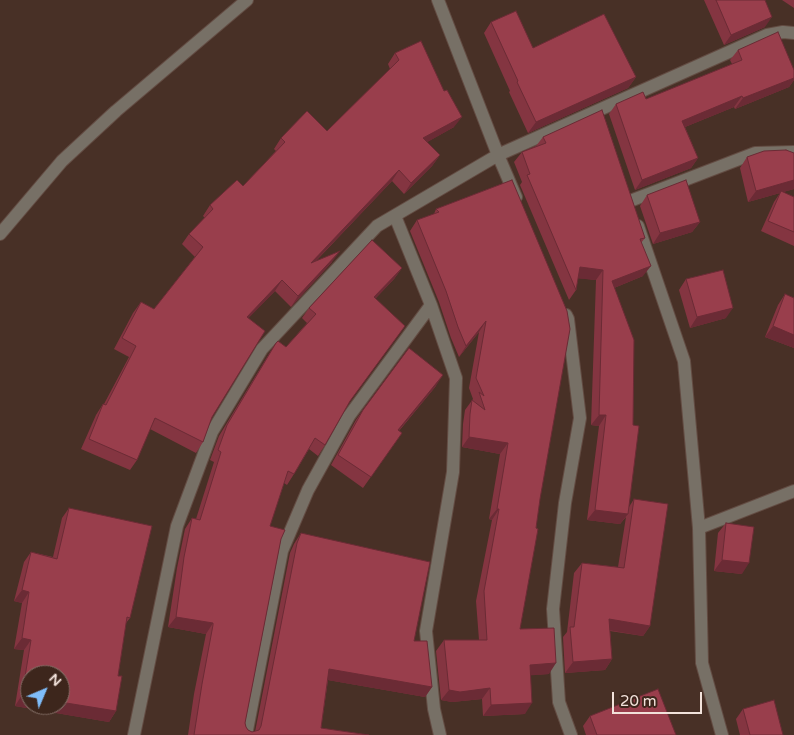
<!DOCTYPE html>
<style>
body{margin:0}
#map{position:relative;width:794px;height:735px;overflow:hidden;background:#483026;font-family:"Varela Round",sans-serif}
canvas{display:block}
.north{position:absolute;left:20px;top:665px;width:50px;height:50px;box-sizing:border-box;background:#3d261c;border:1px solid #857168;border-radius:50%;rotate:45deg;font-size:14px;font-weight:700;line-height:20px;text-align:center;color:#f2e2db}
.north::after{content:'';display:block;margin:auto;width:18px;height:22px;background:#7fbdfa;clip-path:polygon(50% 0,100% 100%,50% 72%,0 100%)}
.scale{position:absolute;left:612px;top:692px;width:90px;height:22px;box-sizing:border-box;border:2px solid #f2e2db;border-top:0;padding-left:6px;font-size:15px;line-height:18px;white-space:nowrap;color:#f2e2db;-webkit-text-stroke:4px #3d261c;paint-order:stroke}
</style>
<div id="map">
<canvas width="794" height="735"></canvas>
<div class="north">N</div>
<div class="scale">20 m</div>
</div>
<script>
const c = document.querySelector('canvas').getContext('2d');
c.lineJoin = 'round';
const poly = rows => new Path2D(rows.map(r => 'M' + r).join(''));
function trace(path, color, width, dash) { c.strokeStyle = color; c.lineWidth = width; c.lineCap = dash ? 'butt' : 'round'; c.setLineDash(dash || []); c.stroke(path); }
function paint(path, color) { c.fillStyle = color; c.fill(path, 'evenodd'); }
const minor = poly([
 [438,0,498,155,516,197],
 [630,201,755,153,794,152],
 [395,216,431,305,456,378,453,472,426,631,434,709,440,735],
 [638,226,684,361,699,528,702,663,722,735],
 [0,234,62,161,116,111,247,0],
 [566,315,568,319,580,418,565,503,553,609,559,702,571,735],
 [699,528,794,491],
 [134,735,177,526,212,432,262,349,377,226,498,155,767,35,783,32,794,33],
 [246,735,282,551,308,490,349,416,431,305]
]);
trace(minor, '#634c43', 14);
trace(minor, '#777066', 12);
paint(poly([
 [704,0,765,0,765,27,724,45],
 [782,0,794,0,794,8],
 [491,22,533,48,636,77,628,88,528,133,509,92,510,91,484,33],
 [738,50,794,70,794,80,789,87,735,109,734,107,685,127,698,158,691,168,635,190,609,114,616,104,646,99,732,64,730,60],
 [395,53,454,127,427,142,440,155,432,166,404,194,392,181,316,261,332,262,291,307,275,291,248,318,203,442,196,453,150,429,137,460,130,470,81,449,96,415,103,404,104,404,129,357,114,349,133,313,141,302,154,309,195,257,182,244,189,234,205,218,203,216,210,205,243,186,276,151,274,149,281,138,327,131,390,69,388,64],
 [543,137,645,238,641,243,643,276,614,288,629,507,634,499,650,626,643,636,610,631,612,659,605,670,565,673,563,637,567,632,574,573,582,563,618,567,626,517,620,524,587,520,599,426,591,425,596,280,578,278,576,290,569,300,520,185,522,182,514,162,522,152,536,146],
 [794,153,794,189,783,192,794,197,794,246,761,231,774,202,780,193,748,202,740,168,747,157],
 [512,180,540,499,520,629,549,674,531,675,525,714,483,716,482,699,452,702,441,700,436,651,444,640,479,640,476,601,492,520,489,519,500,454,462,447,463,424,465,410,473,399,469,388,479,332,459,357,451,338,439,302,410,231,417,220,434,214,436,209],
 [647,195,700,222,692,232,653,244,640,206],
 [402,268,394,279,375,299,349,403,325,445,318,456,309,449,294,474,287,485,284,483,270,526,281,539,245,723,246,727,248,730,252,732,255,732,290,553,294,544,301,533,414,641,432,687,425,697,328,680,321,728,369,735,188,735,194,694,206,634,168,627,177,568,185,529,192,518,196,519,214,462,210,460,219,436,269,354,276,343,286,347,307,323,302,318,309,308],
 [686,279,726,318,690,328,679,290],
 [785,294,794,298,794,348,765,337,778,305],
 [436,386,399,431,402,433,363,488,331,465,356,420,363,410],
 [69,508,130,618,126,623,118,676,116,711,109,722,15,706,24,650,14,649,22,603,14,601,24,562,31,552,53,557,62,518],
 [726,523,742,574,714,571,718,533],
 [743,709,783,735,740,735,736,719],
 [590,716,676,735,586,735,583,726]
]), '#843541');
paint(poly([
 [772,17,765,27,724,45,731,35],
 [636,77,628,88,528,133,536,122],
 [794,78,794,80,789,87,735,109,743,98],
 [742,96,734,107,675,131,682,121],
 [462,117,454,127,415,149,423,138],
 [440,155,432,166,404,194,411,183],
 [698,158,691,168,635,190,642,180],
 [399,170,392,181,304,273,311,263],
 [794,180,794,189,748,202,756,191],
 [700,222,692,232,653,244,660,233],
 [340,251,332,262,291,307,298,296],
 [651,266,643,276,604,292,612,281],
 [580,267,603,270,596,280,573,278],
 [402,268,394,279,366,308,374,297],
 [282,280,275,291,239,328,247,317],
 [733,308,726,318,690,328,697,317],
 [486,321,479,332,459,357,466,346],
 [773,326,794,335,794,348,765,337],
 [443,375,436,386,390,441,398,430],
 [599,415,606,415,599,426,591,425],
 [469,437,508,443,500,454,462,447],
 [497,509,499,509,492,520,489,519],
 [595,510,628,514,620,524,587,520],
 [722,560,749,563,742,574,714,571],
 [22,590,29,592,22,603,14,601],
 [176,617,213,623,206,634,168,627],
 [609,619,650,626,643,636,602,629],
 [22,638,31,640,24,650,14,649],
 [612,659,605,670,565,673,573,662],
 [556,663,549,674,523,676,530,665],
 [329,669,432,687,425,697,322,679],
 [490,688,482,699,452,702,441,700,449,690],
 [22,695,30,697,30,705,60,705,60,702,116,711,109,722,15,706],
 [532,703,525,714,483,716,491,705]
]), '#6b2b35');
const building = poly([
 [716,0,765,0,772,17,731,35,716,0],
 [516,11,533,48,604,14,636,77,536,122,517,82,518,81,491,22,516,11],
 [778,32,794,70,794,78,743,98,742,96,682,121,698,158,642,180,616,104,643,92,646,99,742,60,738,50,778,32],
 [421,41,444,91,447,90,462,117,423,138,440,155,411,183,399,170,311,263,340,251,298,296,282,280,247,317,265,331,212,417,203,442,155,418,137,460,89,439,103,404,106,405,136,346,122,338,141,302,154,309,203,247,189,234,213,209,210,205,237,180,243,186,285,142,281,138,307,111,327,131,399,60,395,53,421,41],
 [602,110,645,238,640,239,651,266,612,281,634,340,633,425,639,426,628,514,595,510,606,415,599,415,603,270,580,267,576,290,527,175,530,174,522,152,546,143,543,137,602,110],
 [786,150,794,153,794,180,756,191,747,157,764,151,786,150],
 [512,180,567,311,570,329,540,499,536,528,538,529,520,629,554,628,556,663,530,665,532,703,491,705,490,688,460,692,449,690,444,640,487,640,484,591,499,509,497,509,508,443,469,437,470,414,472,400,485,410,479,392,484,396,476,378,486,321,466,346,458,327,446,291,417,220,439,212,436,209,512,180],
 [686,180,700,222,660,233,647,195,686,180],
 [781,191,794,197,794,232,768,221,781,191],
 [372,240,402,268,374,297,405,326,350,401,325,445,315,438,294,474,288,471,270,526,285,530,281,539,245,723,246,727,248,730,252,732,259,730,261,726,297,543,301,533,430,562,414,641,427,641,432,687,329,669,321,728,369,735,194,735,202,684,213,625,213,623,176,617,184,557,192,518,200,520,221,452,218,450,227,425,276,343,278,341,286,347,316,314,309,308,372,240],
 [723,270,733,308,697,317,686,279,723,270],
 [785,294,794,298,794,335,773,326,785,294],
 [409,348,443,375,398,430,402,433,371,477,338,455,363,410,409,348],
 [634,499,668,504,650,626,609,619,612,659,573,662,570,627,574,627,582,563,624,568,634,499],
 [69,508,152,526,130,618,127,617,118,676,122,676,116,711,60,702,60,675,30,675,30,697,22,695,31,640,22,638,29,592,22,590,31,552,57,559,69,508],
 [726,523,754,527,749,563,722,560,726,523],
 [658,689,676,735,597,735,590,716,658,689],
 [774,700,783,735,750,735,743,709,774,700]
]);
paint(building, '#993e4c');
trace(building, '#6b2b35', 1);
</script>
